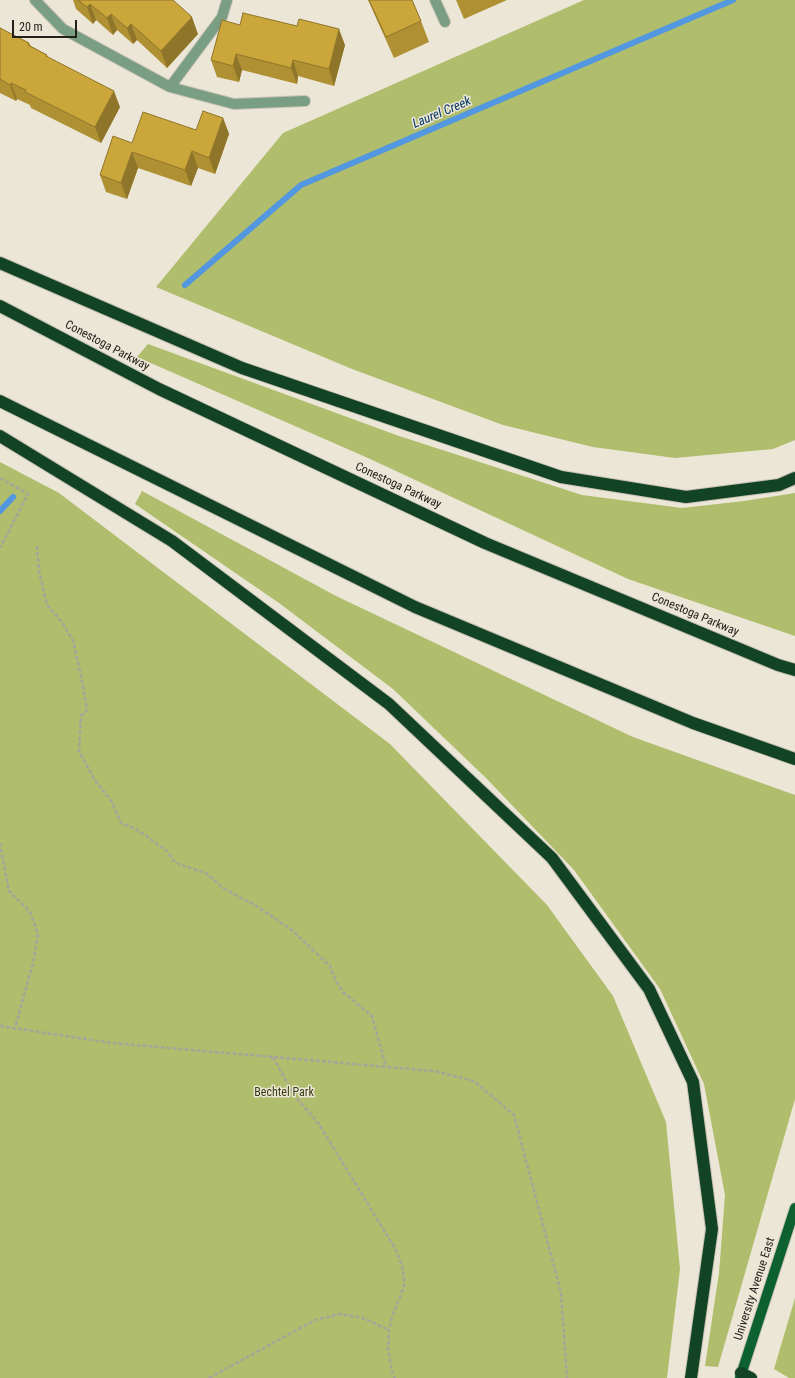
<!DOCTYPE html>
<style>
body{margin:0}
#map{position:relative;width:795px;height:1378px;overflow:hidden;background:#ece6d7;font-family:"Roboto Condensed",sans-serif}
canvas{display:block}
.scale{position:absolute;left:12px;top:20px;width:65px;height:18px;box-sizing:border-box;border:2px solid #22201a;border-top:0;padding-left:5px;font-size:12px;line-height:14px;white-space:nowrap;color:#22201a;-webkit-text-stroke:3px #ece6d7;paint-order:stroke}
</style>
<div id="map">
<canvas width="795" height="1378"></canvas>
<div class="scale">20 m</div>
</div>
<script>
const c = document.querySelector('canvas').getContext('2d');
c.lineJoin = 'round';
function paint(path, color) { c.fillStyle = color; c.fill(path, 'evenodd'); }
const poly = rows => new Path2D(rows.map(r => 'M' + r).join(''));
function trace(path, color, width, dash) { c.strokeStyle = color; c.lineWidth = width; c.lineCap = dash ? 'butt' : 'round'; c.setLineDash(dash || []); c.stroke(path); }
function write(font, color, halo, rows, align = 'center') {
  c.font = font + ' "Roboto Condensed",sans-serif'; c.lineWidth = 3; c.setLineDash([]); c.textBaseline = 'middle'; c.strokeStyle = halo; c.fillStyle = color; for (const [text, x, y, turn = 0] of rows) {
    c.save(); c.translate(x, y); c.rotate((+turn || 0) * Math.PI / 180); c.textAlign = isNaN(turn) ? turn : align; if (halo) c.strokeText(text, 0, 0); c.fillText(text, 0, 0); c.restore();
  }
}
paint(poly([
 [584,0,795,0,795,440,773,449,675,458,593,447,503,425,352,369,156,287,283,133],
 [148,344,399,436,582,495,682,508,744,501,795,493,795,636,628,579,368,458,137,357],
 [0,462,59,493,390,744,547,905,613,996,666,1122,680,1269,667,1378,0,1378],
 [142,491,336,596,633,737,795,795,795,1099,718,1367,705,1366,719,1273,725,1195,704,1084,660,989,574,870,487,779,393,689,279,603,135,504],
 [795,1298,795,1378,789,1378,774,1369]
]), '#b0bd6c');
trace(poly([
 [185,285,301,185,733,0],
 [0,511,13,497]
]), '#5297e0', 6);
const minor = poly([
 [35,0,63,29,170,87,234,104,305,101],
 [435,0,445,22],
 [170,87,222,17,227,0]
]);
const major = poly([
 [740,1378,795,1208]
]);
const highway = poly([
 [0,263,242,368,561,477,686,497,779,485,795,478],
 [0,306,159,389,485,543,778,665,795,670],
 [0,401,415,607,693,723,795,759],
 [0,436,172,541,389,704,552,858,649,989,693,1082,712,1229,691,1378],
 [741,1373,751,1378]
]);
trace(minor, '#c8c2b5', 12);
trace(major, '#c8c2b5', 12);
trace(highway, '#c8c2b5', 14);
trace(poly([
 [0,478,28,494,0,548],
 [37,546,39,571,47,605,62,622,73,641,81,676,87,710,81,716,79,751,94,779,112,802,121,823,136,829,167,851,174,861,181,865,206,873,223,888,258,907,293,931,330,966,335,979,343,992,372,1016,386,1067],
 [0,843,9,891,30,912,38,934,33,963,15,1028],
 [0,1026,112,1043,434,1071,474,1081,514,1115,561,1293,567,1378],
 [273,1057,294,1095,319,1124,396,1250,402,1266,404,1277,404,1285,400,1297,392,1316,389,1330,388,1348,392,1372,395,1378],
 [209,1378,315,1320,340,1314,363,1318,389,1330]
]), '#a8a498', 2.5, [4, 2]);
trace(minor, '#7a9e82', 10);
trace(major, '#0c612f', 10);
trace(highway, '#124423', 12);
paint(poly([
 [73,0,173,0,198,34,167,68,137,40,133,44,117,30,113,35,96,20,93,24,76,9],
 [368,0,412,0,421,21,429,42,394,58],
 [456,0,507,0,464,19],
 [240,25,345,45,334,86,298,76,297,84,242,70,239,82,217,77,211,60],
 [0,28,29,43,31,46,47,55,48,57,120,107,101,143,31,108,30,105,17,99,16,101,0,93],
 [223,118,229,134,215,174,198,168,191,186,138,168,127,199,106,192,100,175,132,143,196,130]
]), '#af9033');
paint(poly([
 [90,4,96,20,93,24,87,7],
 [111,14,117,30,113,35,107,18],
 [192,17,198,34,167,68,161,51],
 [131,24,137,40,133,44,127,28],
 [339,29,345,45,334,86,329,69],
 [236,54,242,70,239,82,233,66],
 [293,60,298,76,297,84,291,68],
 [11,83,17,99,16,101,10,85],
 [114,91,120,107,101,143,95,127],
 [223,118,229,134,215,174,209,158],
 [192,151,198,168,191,186,185,170],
 [132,152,138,168,127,199,121,183]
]), '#8e7529');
const building = poly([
 [78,0,173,0,192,17,161,51,131,24,127,28,111,14,107,18,90,4,87,7,78,0],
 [369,0,412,0,421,21,386,37,369,0],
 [243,13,297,26,299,19,339,29,329,69,293,60,291,68,236,54,233,66,211,60,222,20,240,25,243,13],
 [0,28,29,43,28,45,47,55,46,56,114,91,95,127,25,92,26,90,11,83,10,85,0,79,0,28],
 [203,111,223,118,209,158,192,151,185,170,132,152,121,183,100,175,113,136,132,143,143,112,196,130,203,111]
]);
paint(building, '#cba73b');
trace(building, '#8e7529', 1);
write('12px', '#22201a', '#ece6d7', [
 ["Conestoga Parkway",107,346,28],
 ["Conestoga Parkway",398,486,25],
 ["Conestoga Parkway",695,615,23],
 ["University Avenue East",755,1289,-72]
]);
write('12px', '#373d11', '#ece6d7', [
 ["Bechtel Park",284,1093]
]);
write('italic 13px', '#023664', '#ece6d7', [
 ["Laurel Creek",442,113,-23]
]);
</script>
